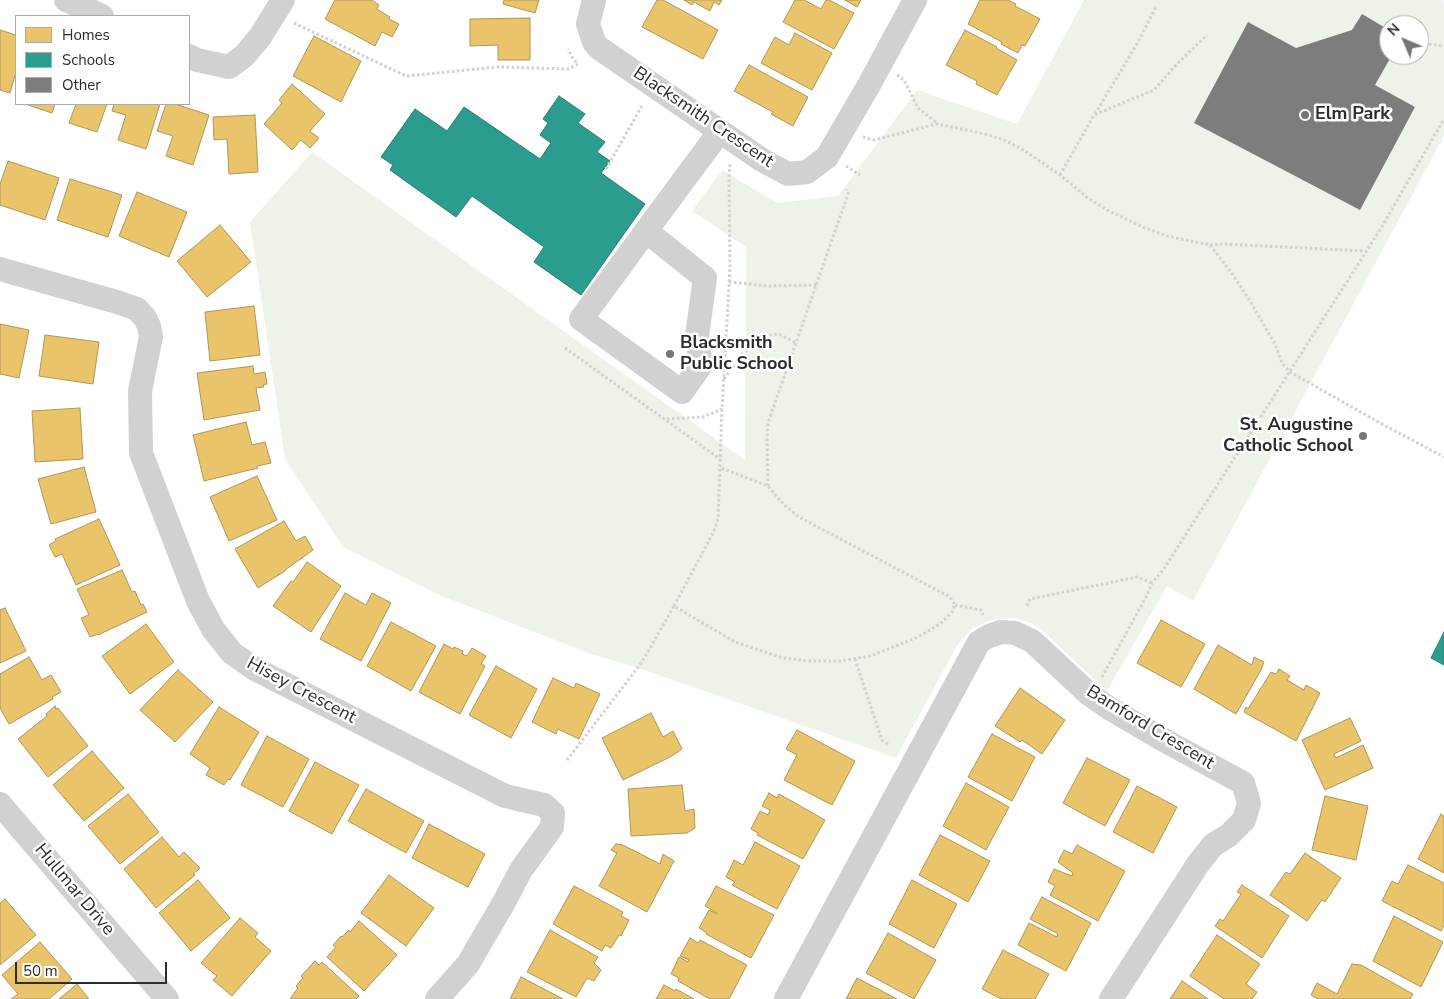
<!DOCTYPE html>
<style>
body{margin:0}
#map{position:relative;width:1444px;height:999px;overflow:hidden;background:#fff;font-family:"Nunito Sans",sans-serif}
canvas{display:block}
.legend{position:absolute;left:15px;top:15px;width:175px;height:90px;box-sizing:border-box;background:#fff;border:1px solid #ababab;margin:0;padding:6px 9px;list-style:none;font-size:15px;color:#2c2c2c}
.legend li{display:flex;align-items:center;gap:10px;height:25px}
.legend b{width:25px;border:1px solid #ababab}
.north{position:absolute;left:1379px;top:15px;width:50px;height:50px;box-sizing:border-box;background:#fff;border:1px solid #ababab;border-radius:50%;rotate:315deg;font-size:14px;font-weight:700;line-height:20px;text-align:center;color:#2c2c2c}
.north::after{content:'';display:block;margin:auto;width:18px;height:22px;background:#767676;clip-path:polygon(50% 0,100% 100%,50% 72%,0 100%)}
.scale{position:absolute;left:15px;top:962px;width:152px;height:22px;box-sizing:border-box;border:2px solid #2c2c2c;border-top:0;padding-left:6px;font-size:15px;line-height:18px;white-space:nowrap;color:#2c2c2c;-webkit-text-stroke:4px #fff;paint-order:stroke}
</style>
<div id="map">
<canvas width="1444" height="999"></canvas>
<ul class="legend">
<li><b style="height:14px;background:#e9c46a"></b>Homes</li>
<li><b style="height:14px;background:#2a9d8f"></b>Schools</li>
<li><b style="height:14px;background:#7d7d7d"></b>Other</li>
</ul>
<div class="north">N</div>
<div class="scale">50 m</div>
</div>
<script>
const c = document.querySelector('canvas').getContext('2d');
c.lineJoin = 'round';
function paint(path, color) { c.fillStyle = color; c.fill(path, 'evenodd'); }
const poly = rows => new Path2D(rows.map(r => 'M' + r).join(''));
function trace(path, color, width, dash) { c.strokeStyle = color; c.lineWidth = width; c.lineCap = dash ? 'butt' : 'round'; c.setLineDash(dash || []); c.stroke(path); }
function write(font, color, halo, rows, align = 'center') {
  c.font = font + ' "Nunito Sans",sans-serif'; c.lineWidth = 5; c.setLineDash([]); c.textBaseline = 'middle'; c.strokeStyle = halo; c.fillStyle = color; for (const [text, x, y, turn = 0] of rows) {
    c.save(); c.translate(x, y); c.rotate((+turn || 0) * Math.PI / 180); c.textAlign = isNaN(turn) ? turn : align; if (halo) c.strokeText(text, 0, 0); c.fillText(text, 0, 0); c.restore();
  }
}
paint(poly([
 [1084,0,1442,0,1444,3,1444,136,1193,601,1167,586,1107,691,1042,630,1031,623,1014,618,991,620,973,628,958,644,896,758,644,670,591,654,439,595,343,547,285,459,250,222,312,152,745,460,746,247,692,211,722,170,777,203,838,196,917,90,1017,124],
 [1389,25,1419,25,1419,55,1389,55]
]), '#eef3ea');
const homes = poly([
 [335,0,372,0,379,5,377,9,390,17,389,19,399,24,392,37,382,32,375,46,325,19,335,0],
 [504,0,539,0,535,13,503,4,504,0],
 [657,0,663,0,718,30,703,59,642,27,657,0],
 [684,0,722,0,719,5,714,2,710,11,694,2,692,5,684,0],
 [795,0,804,0,821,9,826,0,829,0,854,13,834,49,783,22,795,0],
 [845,0,861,0,857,7,845,0],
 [980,0,1008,0,1016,4,1015,6,1040,19,1025,46,1022,45,1018,53,1001,44,1002,42,968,24,980,0],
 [530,18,530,60,498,60,498,45,470,46,470,19,530,18],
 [0,30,16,35,16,72,10,93,0,90,0,30],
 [965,30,997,47,996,48,1017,60,997,95,976,84,977,81,946,65,965,30],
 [795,33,832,53,812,90,761,63,775,37,789,45,795,33],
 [314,36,361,61,341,102,293,76,314,36],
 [749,65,808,97,793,126,771,114,773,112,734,91,749,65],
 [292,84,325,114,310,131,319,138,310,148,301,140,292,150,264,124,282,103,279,100,292,84],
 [25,104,55,104,52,113,25,104],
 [76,104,107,104,97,132,69,123,76,104],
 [114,104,160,104,146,149,118,140,126,115,112,111,114,104],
 [166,104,175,104,209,115,193,165,166,156,173,136,157,131,166,104],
 [255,115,258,172,229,174,227,139,214,140,213,117,255,115],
 [8,161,59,178,45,220,0,205,0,184,8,161],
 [70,179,122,195,108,237,57,220,70,179],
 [137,192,187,212,169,257,119,236,137,192],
 [220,225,251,262,207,297,177,261,220,225],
 [254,306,260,355,210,361,205,312,254,306],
 [0,324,29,330,19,378,0,374,0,324],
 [45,335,99,342,93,384,39,376,45,335],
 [253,366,254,374,265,372,267,384,263,385,264,387,256,388,260,410,204,420,197,373,253,366],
 [80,408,83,459,35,462,32,411,80,408],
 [246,422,252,445,265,442,271,463,257,466,258,468,204,481,193,435,246,422],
 [84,467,96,512,51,524,38,479,84,467],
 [257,476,277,520,229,541,210,497,257,476],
 [99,519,120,565,76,585,62,554,55,557,49,545,56,541,55,539,99,519],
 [284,521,296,541,305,536,313,550,285,570,285,571,258,588,235,549,284,521],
 [307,562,341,586,311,632,273,606,291,581,293,582,307,562],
 [122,570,132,592,135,591,141,605,143,604,147,612,98,635,98,634,90,637,81,618,89,615,77,589,122,570],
 [345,593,366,605,372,593,391,603,361,661,320,639,345,593],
 [5,608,26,651,0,663,0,610,5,608],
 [1161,620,1205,644,1181,687,1137,663,1161,620],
 [391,622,436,646,411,691,367,666,391,622],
 [146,624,174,662,130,694,102,656,146,624],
 [444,644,453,649,454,647,463,651,462,654,467,656,472,648,486,656,481,664,485,666,460,714,419,692,444,644],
 [1218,645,1252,665,1254,657,1264,662,1261,670,1236,714,1194,689,1218,645],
 [29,657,42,680,51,675,61,692,52,697,53,699,9,724,0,708,0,674,29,657],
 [496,666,537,689,511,738,469,715,496,666],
 [1279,669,1290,676,1287,680,1304,690,1306,685,1320,693,1296,741,1244,712,1246,707,1248,709,1271,672,1276,674,1279,669],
 [178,670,213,702,175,742,140,710,178,670],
 [553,678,574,688,576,683,600,694,579,739,558,729,556,734,532,722,553,678],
 [1020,688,1065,720,1042,754,1022,740,1020,742,995,726,1020,688],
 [55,706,56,709,58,708,88,746,48,777,18,739,47,716,46,714,55,706],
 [219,707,259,732,230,780,228,779,224,785,206,775,210,768,190,754,219,707],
 [651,713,663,737,673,731,682,749,672,756,623,780,602,738,651,713],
 [1350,718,1361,741,1334,754,1336,758,1363,745,1373,768,1325,790,1302,740,1350,718],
 [797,730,855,761,832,805,784,780,797,755,786,749,797,730],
 [992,734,1035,757,1012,801,968,777,992,734],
 [267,736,309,759,283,807,241,785,267,736],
 [92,751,124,788,84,821,53,785,92,751],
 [1087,758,1130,780,1105,826,1063,803,1087,758],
 [315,762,359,785,332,834,289,811,315,762],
 [966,783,1009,807,986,850,943,826,966,783],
 [682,785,685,811,694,809,695,828,687,833,631,836,628,789,682,785],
 [1137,786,1177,807,1153,853,1113,832,1137,786],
 [366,789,424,821,406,853,348,821,366,789],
 [769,793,777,798,779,794,825,820,803,859,757,835,758,833,751,829,760,811,768,815,770,810,762,806,769,793],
 [128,794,159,832,120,864,88,826,128,794],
 [1325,796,1368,806,1356,860,1312,850,1325,796],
 [1441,814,1444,816,1444,873,1418,859,1441,814],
 [429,824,485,854,468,887,412,858,429,824],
 [940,835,990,861,968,902,919,875,940,835],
 [162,837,179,857,184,852,200,868,193,874,195,875,156,908,124,869,162,837],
 [755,842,800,866,777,909,732,885,735,882,726,877,734,860,743,865,755,842],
 [616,844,623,845,660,864,663,854,674,861,647,912,599,886,617,853,611,850,616,844],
 [1077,845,1125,871,1098,921,1050,895,1055,886,1048,882,1054,869,1072,876,1073,873,1058,862,1064,850,1072,854,1077,845],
 [1305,853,1341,878,1325,902,1322,900,1307,921,1270,895,1286,872,1290,874,1305,853],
 [1408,865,1444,883,1444,925,1441,931,1382,901,1392,881,1398,884,1408,865],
 [389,875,434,908,406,946,361,913,389,875],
 [198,880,230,918,191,951,159,913,198,880],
 [912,880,957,904,934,948,889,924,912,880],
 [1242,885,1289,916,1262,958,1215,926,1220,919,1223,921,1241,894,1237,892,1242,885],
 [574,886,623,912,621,916,629,920,621,936,619,935,611,948,605,945,602,951,553,924,574,886],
 [716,886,774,915,751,958,706,934,707,933,699,928,709,910,717,914,717,913,705,906,716,886],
 [1042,897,1091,923,1066,971,1018,945,1029,923,1057,937,1058,934,1030,919,1042,897],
 [5,899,36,935,0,965,0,903,5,899],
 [1394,916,1443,942,1421,987,1373,961,1394,916],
 [240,918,258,933,255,937,271,951,232,996,213,980,217,976,201,963,240,918],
 [359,921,397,955,364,991,327,957,336,947,333,945,341,936,342,937,349,930,350,932,359,921],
 [550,930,598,957,594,963,601,970,594,981,587,978,576,997,527,972,550,930],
 [888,933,936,960,914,999,866,973,888,933],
 [1217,935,1260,964,1246,984,1257,992,1252,999,1224,999,1190,976,1217,935],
 [690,938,698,943,700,940,747,965,729,999,710,999,678,981,679,978,671,974,679,957,688,962,689,960,680,956,690,938],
 [40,942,72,979,49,999,11,999,18,994,2,975,40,942],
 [1003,950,1049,974,1035,999,1001,999,982,989,1003,950],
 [315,961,319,965,322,962,359,996,356,999,290,999,298,988,296,986,303,978,301,976,315,961],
 [1352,964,1361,965,1413,994,1410,999,1318,999,1311,995,1317,983,1337,994,1352,964],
 [521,977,563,999,510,999,521,977],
 [857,978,897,999,846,999,857,978],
 [1182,981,1208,999,1170,999,1182,981],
 [77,984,89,999,59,999,77,984],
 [664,985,675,991,676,989,694,999,656,999,664,985]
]);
paint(homes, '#e9c46a');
trace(homes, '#b09657', 1);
const schools = poly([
 [559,96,585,114,578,123,605,142,597,152,610,161,601,173,645,204,581,295,534,262,544,247,472,196,456,217,390,170,393,165,381,157,415,109,447,131,464,107,540,159,551,143,540,135,548,123,543,119,559,96],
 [1444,632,1444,665,1431,658,1444,632]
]);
paint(schools, '#2a9d8f');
trace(schools, '#2b7b71', 1);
paint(poly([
 [1362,14,1389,30,1389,55,1392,55,1375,85,1415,107,1360,210,1194,123,1248,22,1296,48,1352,30]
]), '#7d7d7d');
trace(poly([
 [294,23,406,76,498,67,568,69,578,64,573,59,568,49],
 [1419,43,1444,46],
 [897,75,904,80,918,108,937,123],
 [1095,114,1137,44,1156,7],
 [863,137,874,140,937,124,985,134,1004,140,1022,149,1060,175,1088,198,1107,210,1143,227,1167,236,1210,245,1231,272,1250,301,1275,344,1282,363,1290,372,1382,424,1444,457],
 [846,166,860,175],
 [606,169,643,104],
 [1060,175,1094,115,1154,90,1176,65,1207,35],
 [1210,245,1223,244,1365,251],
 [729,282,770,286,817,285],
 [565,348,720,459],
 [724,379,742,354,763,336,779,334,796,343],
 [667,419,703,417,722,409],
 [768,486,767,439,768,423,848,194,847,189],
 [955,605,981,610,983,615],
 [674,606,713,533,718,519,722,409,730,267,729,178,730,163],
 [1027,606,1030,599,1137,577,1152,583],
 [855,659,882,740,890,745],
 [1102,677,1146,597,1152,583,1163,570,1380,230,1444,119],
 [567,760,642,662,674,606,735,642,783,658,811,661,839,661,871,656,918,637,940,624,952,612,955,605,950,597,799,517,784,505,768,486,721,468]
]), '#d1d1d1', 3, [2.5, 2.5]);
trace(poly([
 [66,0,102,16],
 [594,0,588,24,594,42,599,48,762,160,788,174,807,172,827,157,869,85,915,0],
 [189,56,197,60,229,67,244,56,260,37,283,0],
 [646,231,705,278,697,336,701,365,682,392,581,319,613,276,646,231,720,131],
 [0,269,117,302,137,309,145,318,149,326,151,337,140,391,141,453,198,601,213,629,232,653,255,669,505,796,544,805,553,813,552,827,521,870,503,904,468,964,437,999],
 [0,804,167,999],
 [786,999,979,642,989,636,1001,632,1015,633,1032,641,1089,694,1109,708,1160,738,1243,783,1249,803,1244,820,1229,835,1213,845,1198,864,1111,999]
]), '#d1d1d1', 24);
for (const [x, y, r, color] of [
 [1305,115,5,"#767676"],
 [670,354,5,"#767676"],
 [1363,436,5,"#767676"]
]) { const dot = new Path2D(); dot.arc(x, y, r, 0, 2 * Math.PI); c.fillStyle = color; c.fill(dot); trace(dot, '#fff', 2); }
write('bold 18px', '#2c2c2c', '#fff', [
 ["Elm Park",1315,115],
 ["Blacksmith",680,344],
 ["Public School",680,365],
 ["St. Augustine",1353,426,"right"],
 ["Catholic School",1353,447,"right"]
], 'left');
write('18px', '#2c2c2c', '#fff', [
 ["Blacksmith Crescent",703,118,34],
 ["Hisey Crescent",301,691,28],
 ["Bamford Crescent",1150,728,31],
 ["Hullmar Drive",74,890,50]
]);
</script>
